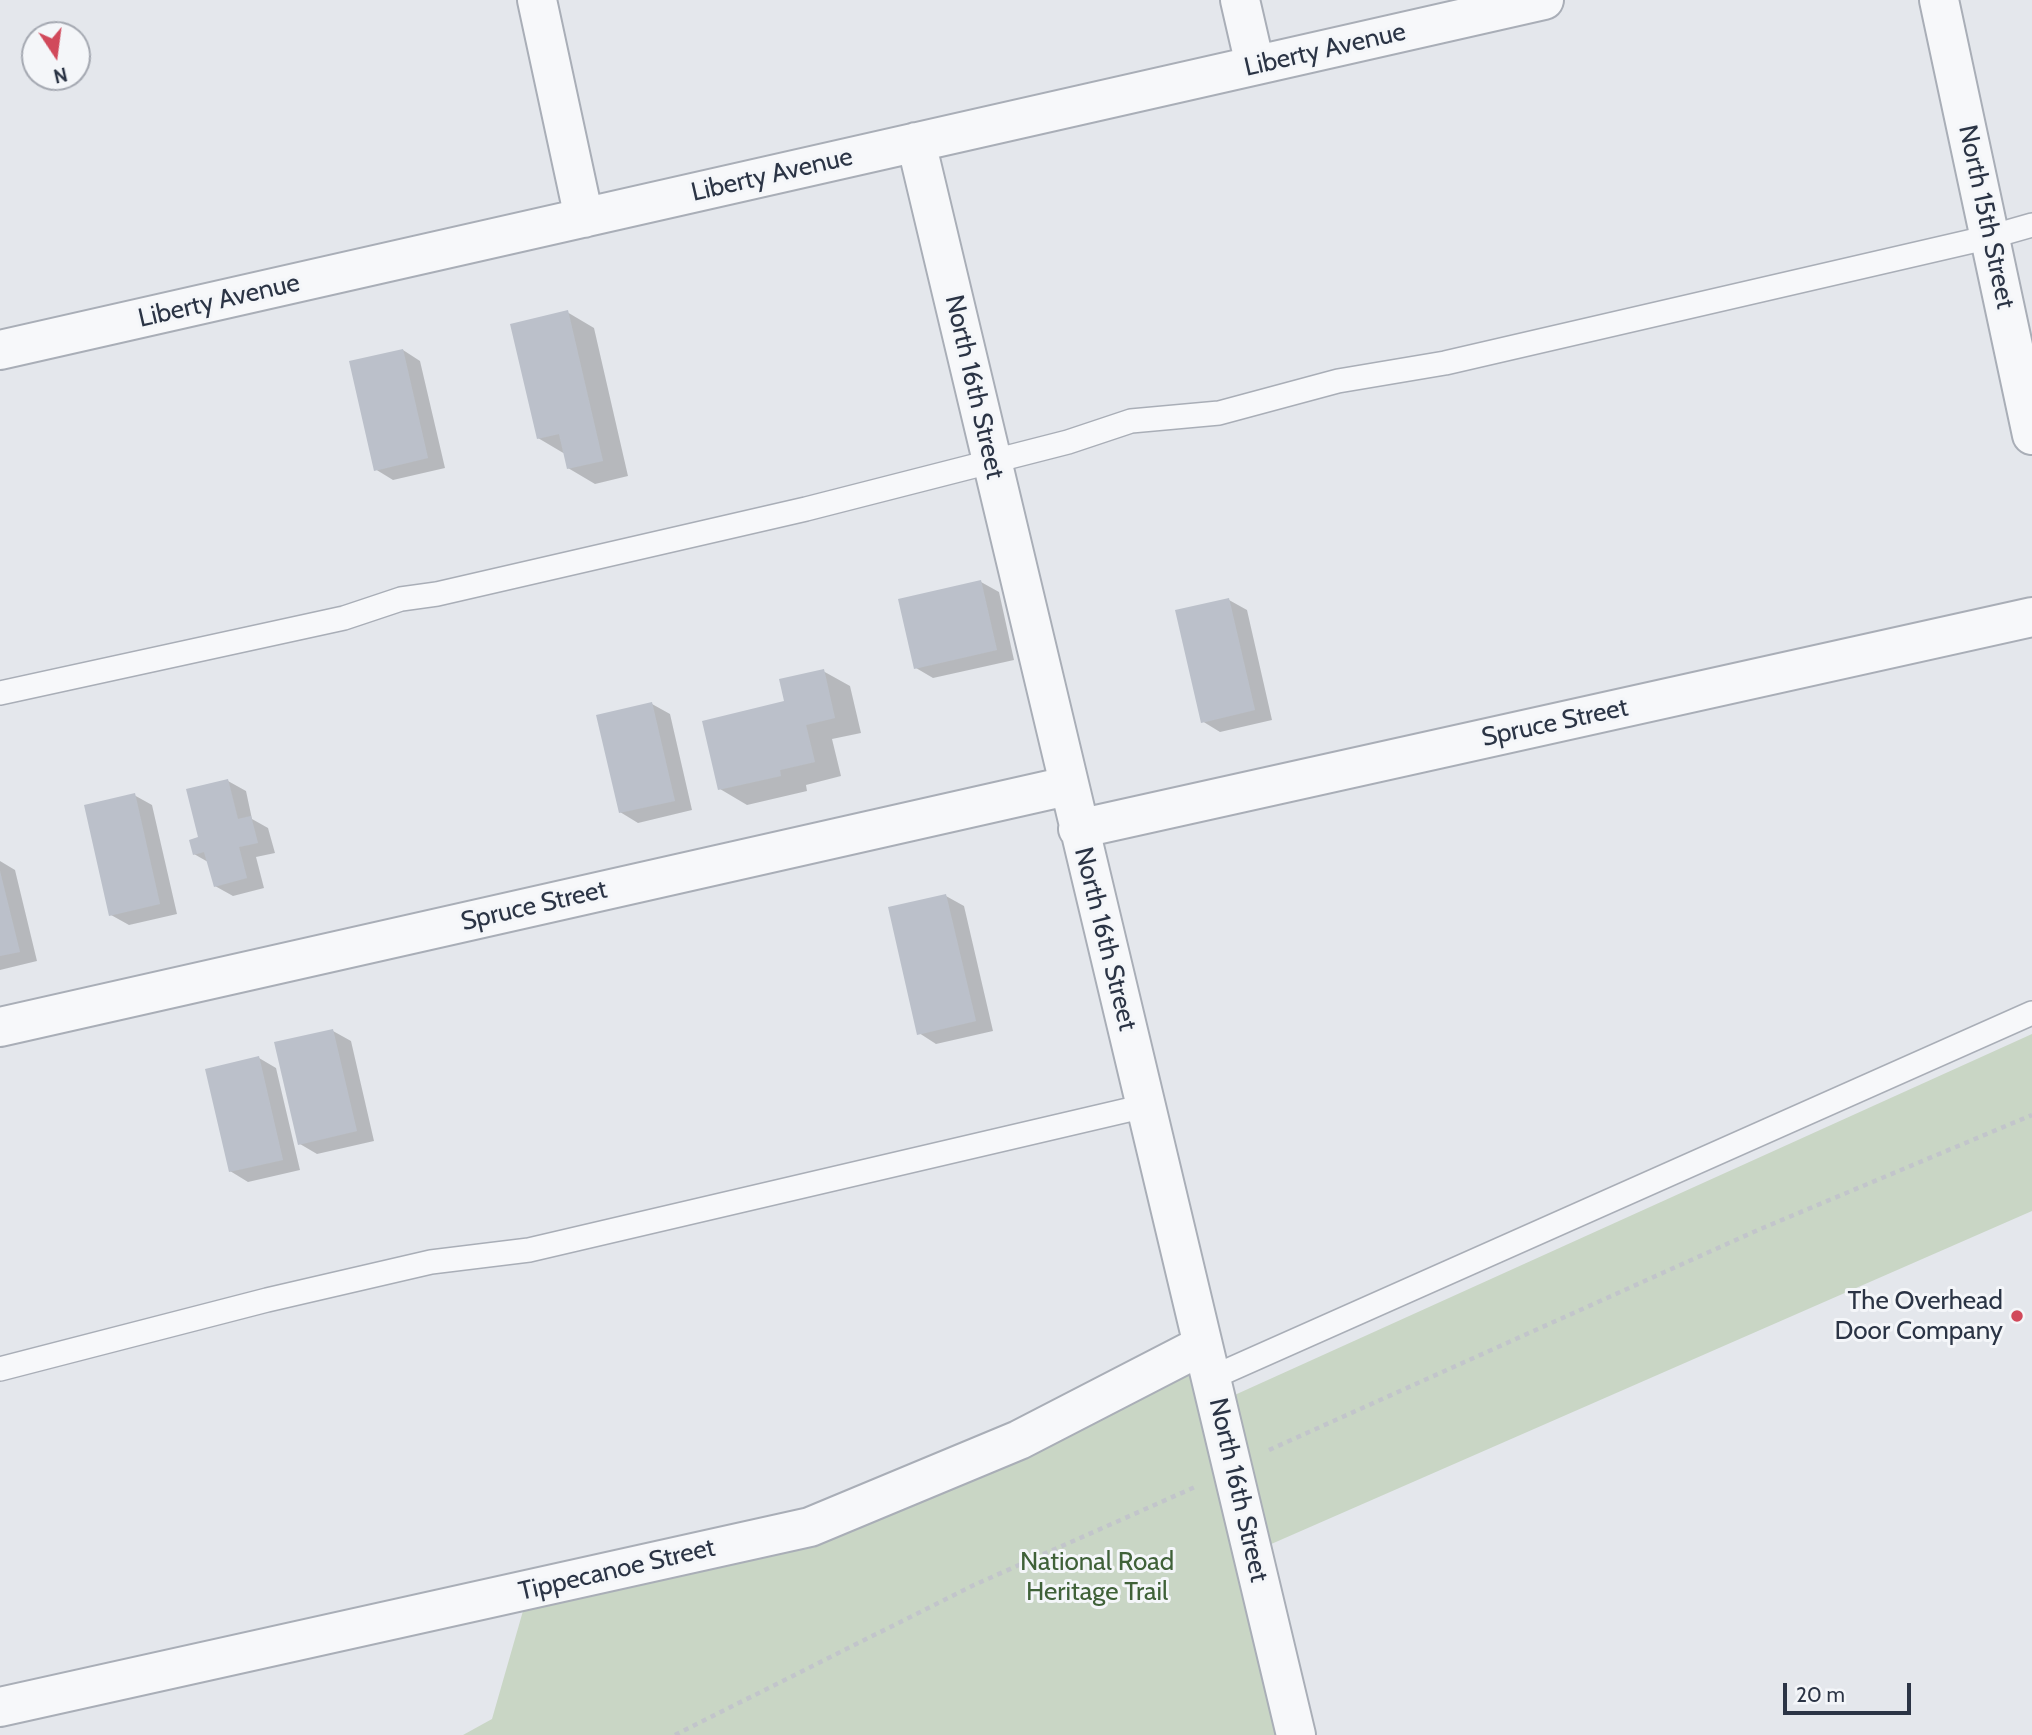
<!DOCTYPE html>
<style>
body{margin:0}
#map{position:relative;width:2032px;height:1735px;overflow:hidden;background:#e4e7ec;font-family:Cabin,sans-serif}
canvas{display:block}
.north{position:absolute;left:21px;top:21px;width:70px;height:70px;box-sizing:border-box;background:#f4f6f9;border:2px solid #a4a8b1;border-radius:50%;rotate:167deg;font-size:19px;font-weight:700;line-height:28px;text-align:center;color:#2b3445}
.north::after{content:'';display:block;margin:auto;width:24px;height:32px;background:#d1495b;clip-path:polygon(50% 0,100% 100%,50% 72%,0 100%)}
.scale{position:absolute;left:1783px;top:1683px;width:128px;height:32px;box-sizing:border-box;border:4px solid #2b3445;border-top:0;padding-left:9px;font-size:21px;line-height:24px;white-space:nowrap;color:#2b3445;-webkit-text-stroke:5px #f4f6f9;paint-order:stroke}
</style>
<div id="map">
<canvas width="2032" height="1735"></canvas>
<div class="north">N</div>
<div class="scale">20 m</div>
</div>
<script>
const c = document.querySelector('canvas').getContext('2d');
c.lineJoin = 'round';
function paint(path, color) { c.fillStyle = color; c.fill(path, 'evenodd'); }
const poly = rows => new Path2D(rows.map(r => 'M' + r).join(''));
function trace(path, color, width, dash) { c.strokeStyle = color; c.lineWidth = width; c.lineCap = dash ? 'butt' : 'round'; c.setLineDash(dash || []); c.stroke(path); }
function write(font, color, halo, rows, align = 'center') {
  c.font = font + ' Cabin,sans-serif'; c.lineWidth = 6; c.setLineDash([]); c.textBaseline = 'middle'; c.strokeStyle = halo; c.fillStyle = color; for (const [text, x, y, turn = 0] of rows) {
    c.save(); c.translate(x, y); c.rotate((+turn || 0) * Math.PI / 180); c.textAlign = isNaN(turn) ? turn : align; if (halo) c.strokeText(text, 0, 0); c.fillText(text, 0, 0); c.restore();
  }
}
paint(poly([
 [2032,1034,2032,1211,1253,1552,1296,1735,463,1735,492,1719,529,1590,810,1527,1203,1345,1217,1403]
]), '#c9d6c5');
paint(poly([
 [567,312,594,328,628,476,595,484,568,468,565,454,538,438],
 [403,350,420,361,445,468,393,480,375,469],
 [981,582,999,592,1014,660,933,678,916,668],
 [1229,600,1247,610,1272,720,1220,732,1202,721],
 [823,671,850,686,861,733,832,739,841,776,806,785,807,791,747,805,720,789,787,703],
 [652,704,670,714,692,810,638,823,620,812],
 [228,781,246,791,252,819,268,828,275,853,256,857,264,888,233,896,215,886,208,862,194,854],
 [134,795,152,805,177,914,129,925,111,915],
 [0,861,15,870,37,961,0,970],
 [946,896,964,906,993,1031,936,1044,919,1033],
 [333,1031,351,1041,374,1141,317,1154,300,1144],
 [259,1058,276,1068,300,1170,248,1182,230,1171]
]), '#0003');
paint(poly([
 [568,310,603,461,567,469,559,434,537,439,510,324],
 [403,349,428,458,374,471,349,361],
 [981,580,997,650,914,669,898,599],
 [1229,598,1255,710,1201,723,1175,610],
 [824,669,835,718,806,725,815,762,780,770,781,776,718,790,702,721,784,701,779,679],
 [652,702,675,801,619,813,596,715],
 [228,779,238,819,251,816,258,843,239,847,247,878,214,887,204,852,193,855,189,840,198,837,186,789],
 [135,793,160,904,109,916,84,805],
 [0,871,20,952,0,956],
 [946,894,976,1021,917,1035,888,907],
 [333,1029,357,1131,298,1145,274,1042],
 [259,1056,283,1160,229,1172,205,1069]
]), '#bbc0ca');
const service = poly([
 [0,693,344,618,401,599,437,594,806,509,1068,442,1131,421,1219,413,1338,381,1445,363,1990,237,2032,225],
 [0,1369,267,1300,431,1262,529,1250,1145,1106],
 [1211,1378,2032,1013]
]);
const minor = poly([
 [537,0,584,218],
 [1240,0,1255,65],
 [1939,0,2032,435],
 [916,142,1296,1735],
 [0,350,1544,0],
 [1078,829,2032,617],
 [0,1027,1067,786],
 [0,1707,810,1527,1019,1440,1203,1345]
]);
trace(service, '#a9aeb7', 26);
trace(minor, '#a9aeb7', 42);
trace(poly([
 [1269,1450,1758,1230,2032,1115],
 [675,1735,974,1585,1195,1487]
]), '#c2c5cb', 4.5, [5, 5]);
trace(service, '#f7f8fa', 23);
trace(minor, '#f7f8fa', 38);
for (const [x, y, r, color] of [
 [2017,1316,7,"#d1495b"]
]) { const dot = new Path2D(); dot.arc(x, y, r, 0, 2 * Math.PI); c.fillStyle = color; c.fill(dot); trace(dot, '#f4f6f9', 2.5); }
write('26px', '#2b3445', '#f4f6f9', [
 ["Liberty Avenue",1325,50,-13],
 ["Liberty Avenue",772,175,-13],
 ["North 15th Street",1986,217,78],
 ["Liberty Avenue",219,301,-13],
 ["North 16th Street",974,387,77],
 ["Spruce Street",1555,723,-12],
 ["Spruce Street",534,906,-13],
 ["North 16th Street",1105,939,76],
 ["North 16th Street",1238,1490,77],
 ["Tippecanoe Street",617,1570,-13]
]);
write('26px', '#2b3445', '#f4f6f9', [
 ["The Overhead",2003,1301],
 ["Door Company",2003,1331]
], 'right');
write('26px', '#3f6138', '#f4f6f9', [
 ["National Road",1097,1562],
 ["Heritage Trail",1097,1592]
]);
</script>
